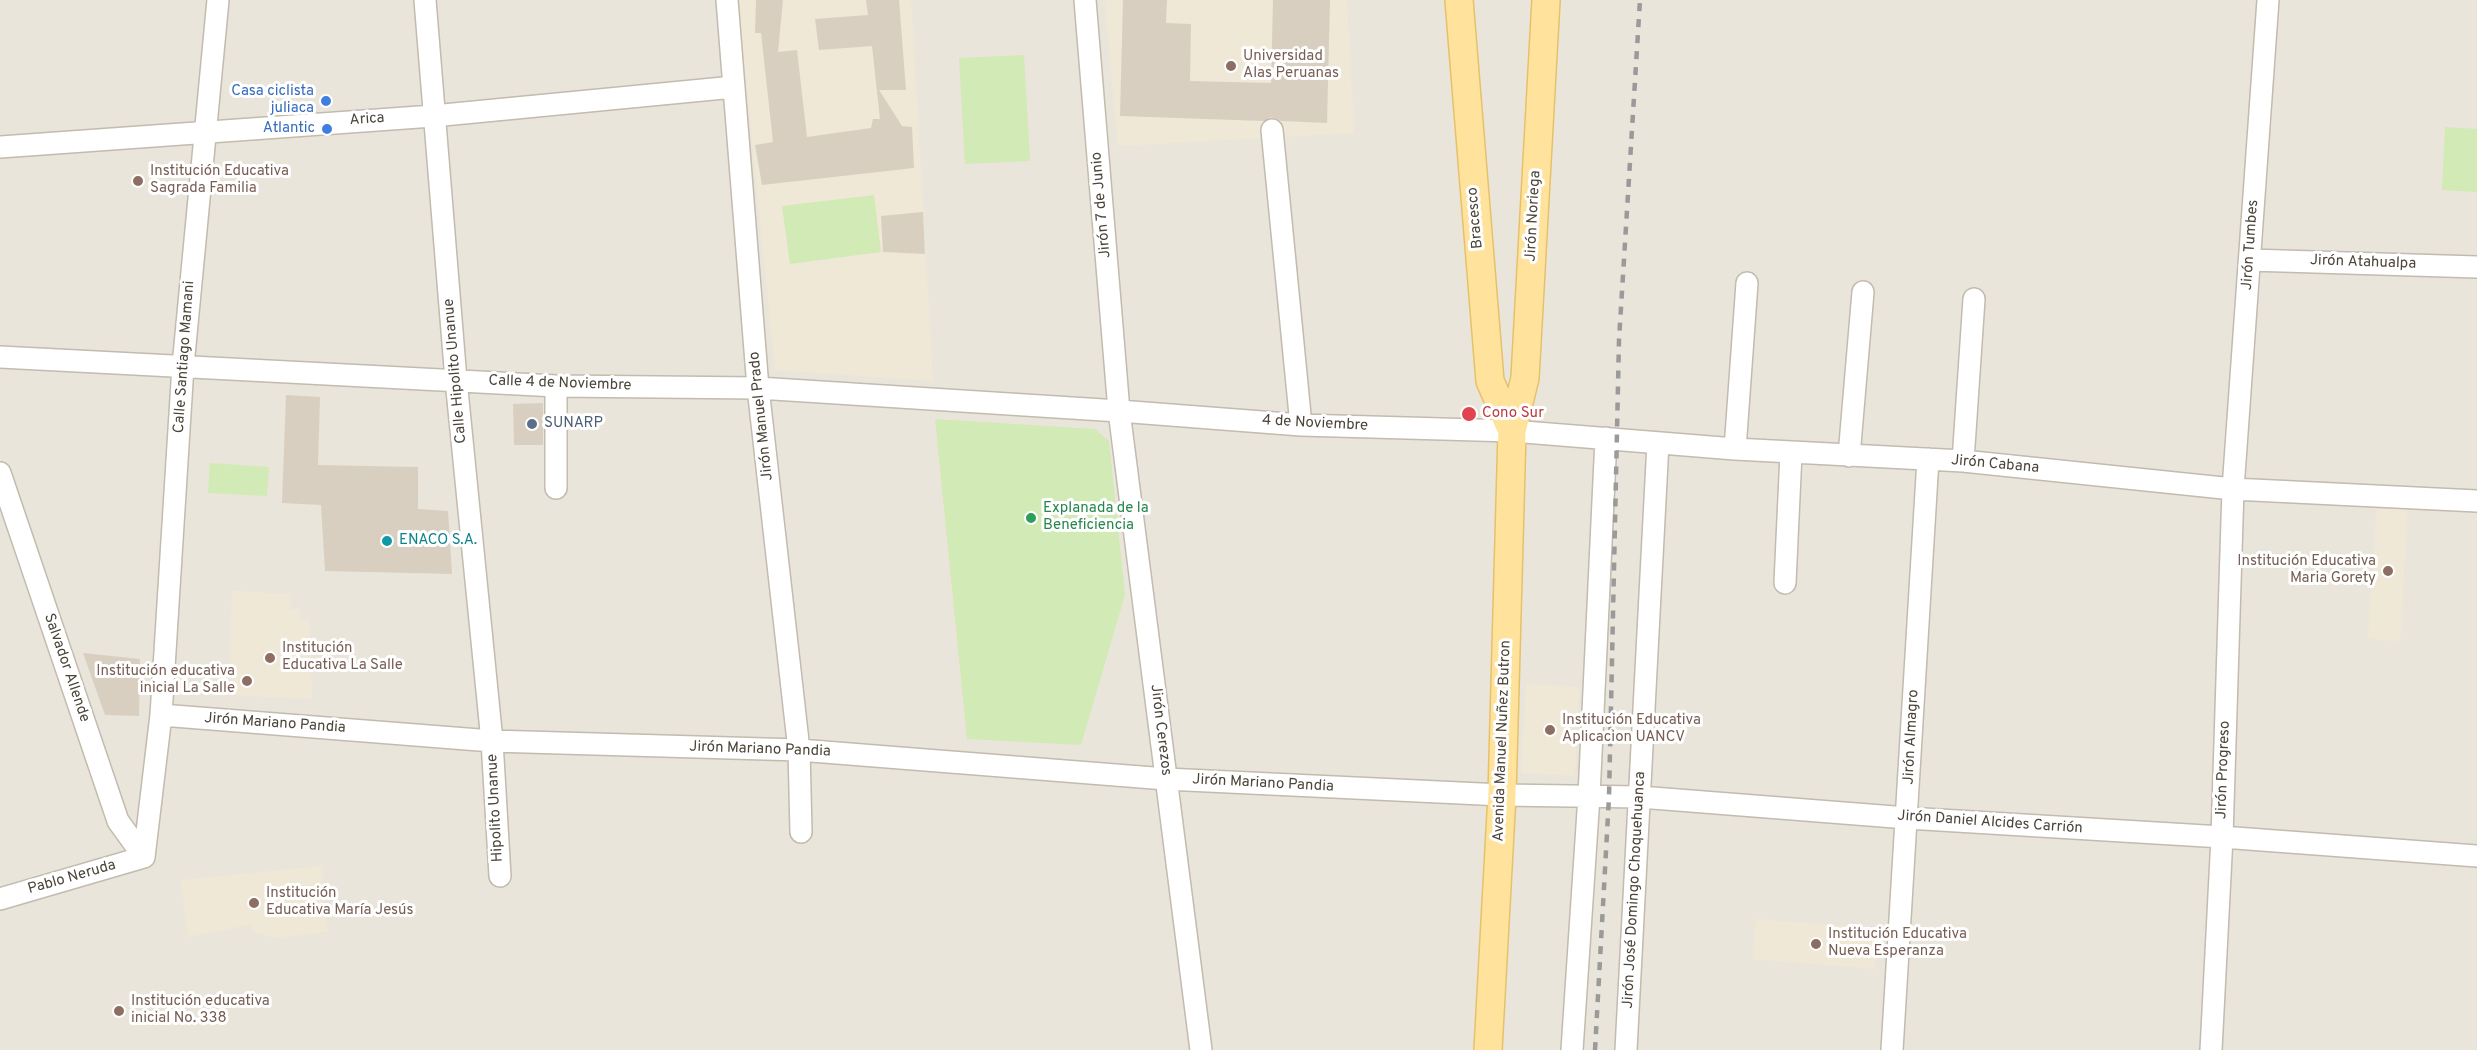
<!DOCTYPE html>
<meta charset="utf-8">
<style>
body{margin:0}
canvas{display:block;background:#f6f3ec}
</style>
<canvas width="2477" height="1050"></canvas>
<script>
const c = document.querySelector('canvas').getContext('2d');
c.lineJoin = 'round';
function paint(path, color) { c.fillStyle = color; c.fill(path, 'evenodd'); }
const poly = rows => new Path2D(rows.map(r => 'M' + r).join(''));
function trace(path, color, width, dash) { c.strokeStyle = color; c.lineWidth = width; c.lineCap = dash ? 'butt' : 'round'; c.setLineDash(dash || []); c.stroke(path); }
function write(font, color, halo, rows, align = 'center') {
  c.font = font + ' Overpass,sans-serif'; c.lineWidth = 6; c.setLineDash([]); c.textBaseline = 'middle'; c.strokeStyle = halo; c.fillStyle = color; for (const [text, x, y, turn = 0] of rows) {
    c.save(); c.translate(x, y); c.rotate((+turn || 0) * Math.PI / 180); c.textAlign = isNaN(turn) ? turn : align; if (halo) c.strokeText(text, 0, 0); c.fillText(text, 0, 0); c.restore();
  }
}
paint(poly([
 [0,0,2477,0,2477,1050,0,1050]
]), '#eae5da');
paint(poly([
 [738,0,911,0,933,381,775,370],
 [1105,0,1347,0,1354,133,1118,146],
 [2377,502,2408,504,2400,641,2368,639],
 [232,591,290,594,290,609,300,609,300,620,309,620,312,699,229,695],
 [1526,684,1579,687,1575,776,1521,773],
 [321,866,328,932,275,938,257,933,248,925,188,937,181,880],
 [1756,919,1879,929,1875,969,1753,959]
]), '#efe8d6');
paint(poly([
 [1024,55,1030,161,965,164,959,58],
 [2445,127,2477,129,2477,192,2442,190],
 [874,195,881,252,790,264,782,206],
 [935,419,1095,429,1109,441,1125,595,1081,745,967,739],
 [210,463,269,467,267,496,208,493]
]), '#d2eab5');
paint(poly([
 [756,0,783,0,778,52,797,50,807,137,871,128,873,119,880,119,872,46,819,50,815,19,868,15,866,0,899,0,906,90,879,90,902,126,912,127,914,168,762,185,755,145,773,142,761,33,755,33],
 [1123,0,1167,0,1166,23,1191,24,1190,81,1271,83,1273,0,1330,0,1327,123,1281,121,1271,117,1264,121,1120,116],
 [923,212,925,254,883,252,881,216],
 [286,395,320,397,318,465,418,467,418,509,448,511,452,574,325,571,321,505,282,503],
 [543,403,543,445,514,445,513,404],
 [83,653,140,659,139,716,105,715]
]), '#d8cfc1');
const minor = poly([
 [425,0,456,380,492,741,500,876],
 [727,0,758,388,799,750,801,832],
 [1085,0,1119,411,1201,1050],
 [1272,130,1301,425],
 [0,147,433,116,734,87],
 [2250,260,2477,267],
 [0,357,556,386,758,388,1119,411,1301,425,1512,431,1735,449,1963,461,2233,489,2477,501],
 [556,386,556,488],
 [1735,449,1747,283],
 [1849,456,1863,292],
 [1963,461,1974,299],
 [0,473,118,821,144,857],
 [1785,583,1791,453],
 [161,715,492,741,799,750,1166,779,1502,795,1640,797,1907,818,2222,837,2477,856],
 [144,857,161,715,183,366,218,0],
 [0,899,144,857],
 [1572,1050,1589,796,1606,438],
 [1626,1050,1658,443],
 [1892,1050,1928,459],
 [2211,1050,2222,837,2233,489,2268,0]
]);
const major = poly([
 [1459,0,1490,381,1512,431],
 [1488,1050,1502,795,1512,431,1525,378,1546,0]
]);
trace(minor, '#c2bbae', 24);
trace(major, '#e6c16a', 30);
trace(minor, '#fff', 21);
trace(major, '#ffe39c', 27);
trace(poly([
 [1595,1050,1609,797,1619,340,1640,0]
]), '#9a9a9a', 4.5, [8, 8]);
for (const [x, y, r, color] of [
 [1231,66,6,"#8d6e63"],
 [326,101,6,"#3f7fe0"],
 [327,129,6,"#3f7fe0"],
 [138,181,6,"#8d6e63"],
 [1469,414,8,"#e0444e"],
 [532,424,6,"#5c6f8a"],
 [1031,518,6,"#2e9e5b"],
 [387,541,6,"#0f9aa8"],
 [2388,571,6,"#8d6e63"],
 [270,658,6,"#8d6e63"],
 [247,681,6,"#8d6e63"],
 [1550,730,6,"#8d6e63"],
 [254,903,6,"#8d6e63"],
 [1816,944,6,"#8d6e63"],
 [119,1011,6,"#8d6e63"]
]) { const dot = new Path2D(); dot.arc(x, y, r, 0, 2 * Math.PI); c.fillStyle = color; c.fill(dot); trace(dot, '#fff', 2); }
write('15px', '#785e54', '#fff', [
 ["Universidad",1243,57],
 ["Alas Peruanas",1243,74],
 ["Institución Educativa",150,172],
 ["Sagrada Familia",150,189],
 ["Institución Educativa",2376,562,"right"],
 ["Maria Gorety",2376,579,"right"],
 ["Institución",282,649],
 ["Educativa La Salle",282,666],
 ["Institución educativa",235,672,"right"],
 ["inicial La Salle",235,689,"right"],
 ["Institución Educativa",1562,721],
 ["Aplicacion UANCV",1562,738],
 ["Institución",266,894],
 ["Educativa María Jesús",266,911],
 ["Institución Educativa",1828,935],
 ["Nueva Esperanza",1828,952],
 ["Institución educativa",131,1002],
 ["inicial No. 338",131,1019]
], 'left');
write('15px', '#366cbe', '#fff', [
 ["Casa ciclista",314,92],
 ["juliaca",314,109],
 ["Atlantic",315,129]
], 'right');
write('15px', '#4b4439', '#fff', [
 ["Arica",367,120,-4],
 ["Jirón 7 de Junio",1102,205,-95],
 ["Jirón Noriega",1534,216,-87],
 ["Bracesco",1476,218,-95],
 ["Jirón Tumbes",2251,245,-86],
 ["Jirón Atahualpa",2363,263,2],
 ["Calle Santiago Mamani",185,357,-86],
 ["Calle Hipolito Unanue",456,371,-95],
 ["Calle 4 de Noviembre",560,384,2],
 ["Jirón Manuel Prado",762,416,-96],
 ["4 de Noviembre",1315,424,3],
 ["Jirón Cabana",1995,465,5],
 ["Salvador Allende",66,668,71],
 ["Jirón Mariano Pandia",275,724,4],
 ["Jirón Cerezos",1160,730,83],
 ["Jirón Almagro",1912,737,-87],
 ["Avenida Manuel Nuñez Butron",1503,741,-88],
 ["Jirón Mariano Pandia",760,750,2],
 ["Jirón Progreso",2224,770,-88],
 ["Jirón Mariano Pandia",1263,784,3],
 ["Hipolito Unanue",496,808,-93],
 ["Jirón Daniel Alcides Carrión",1990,823,4],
 ["Pablo Neruda",72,878,-16],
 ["Jirón José Domingo Choquehuanca",1635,890,-87]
]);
write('15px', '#be3a42', '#fff', [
 ["Cono Sur",1482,414]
], 'left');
write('15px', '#4e5e75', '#fff', [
 ["SUNARP",544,424]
], 'left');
write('15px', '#27864d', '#fff', [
 ["Explanada de la",1043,509],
 ["Beneficiencia",1043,526]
], 'left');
write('15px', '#0d838f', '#fff', [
 ["ENACO S.A.",399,541]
], 'left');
</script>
